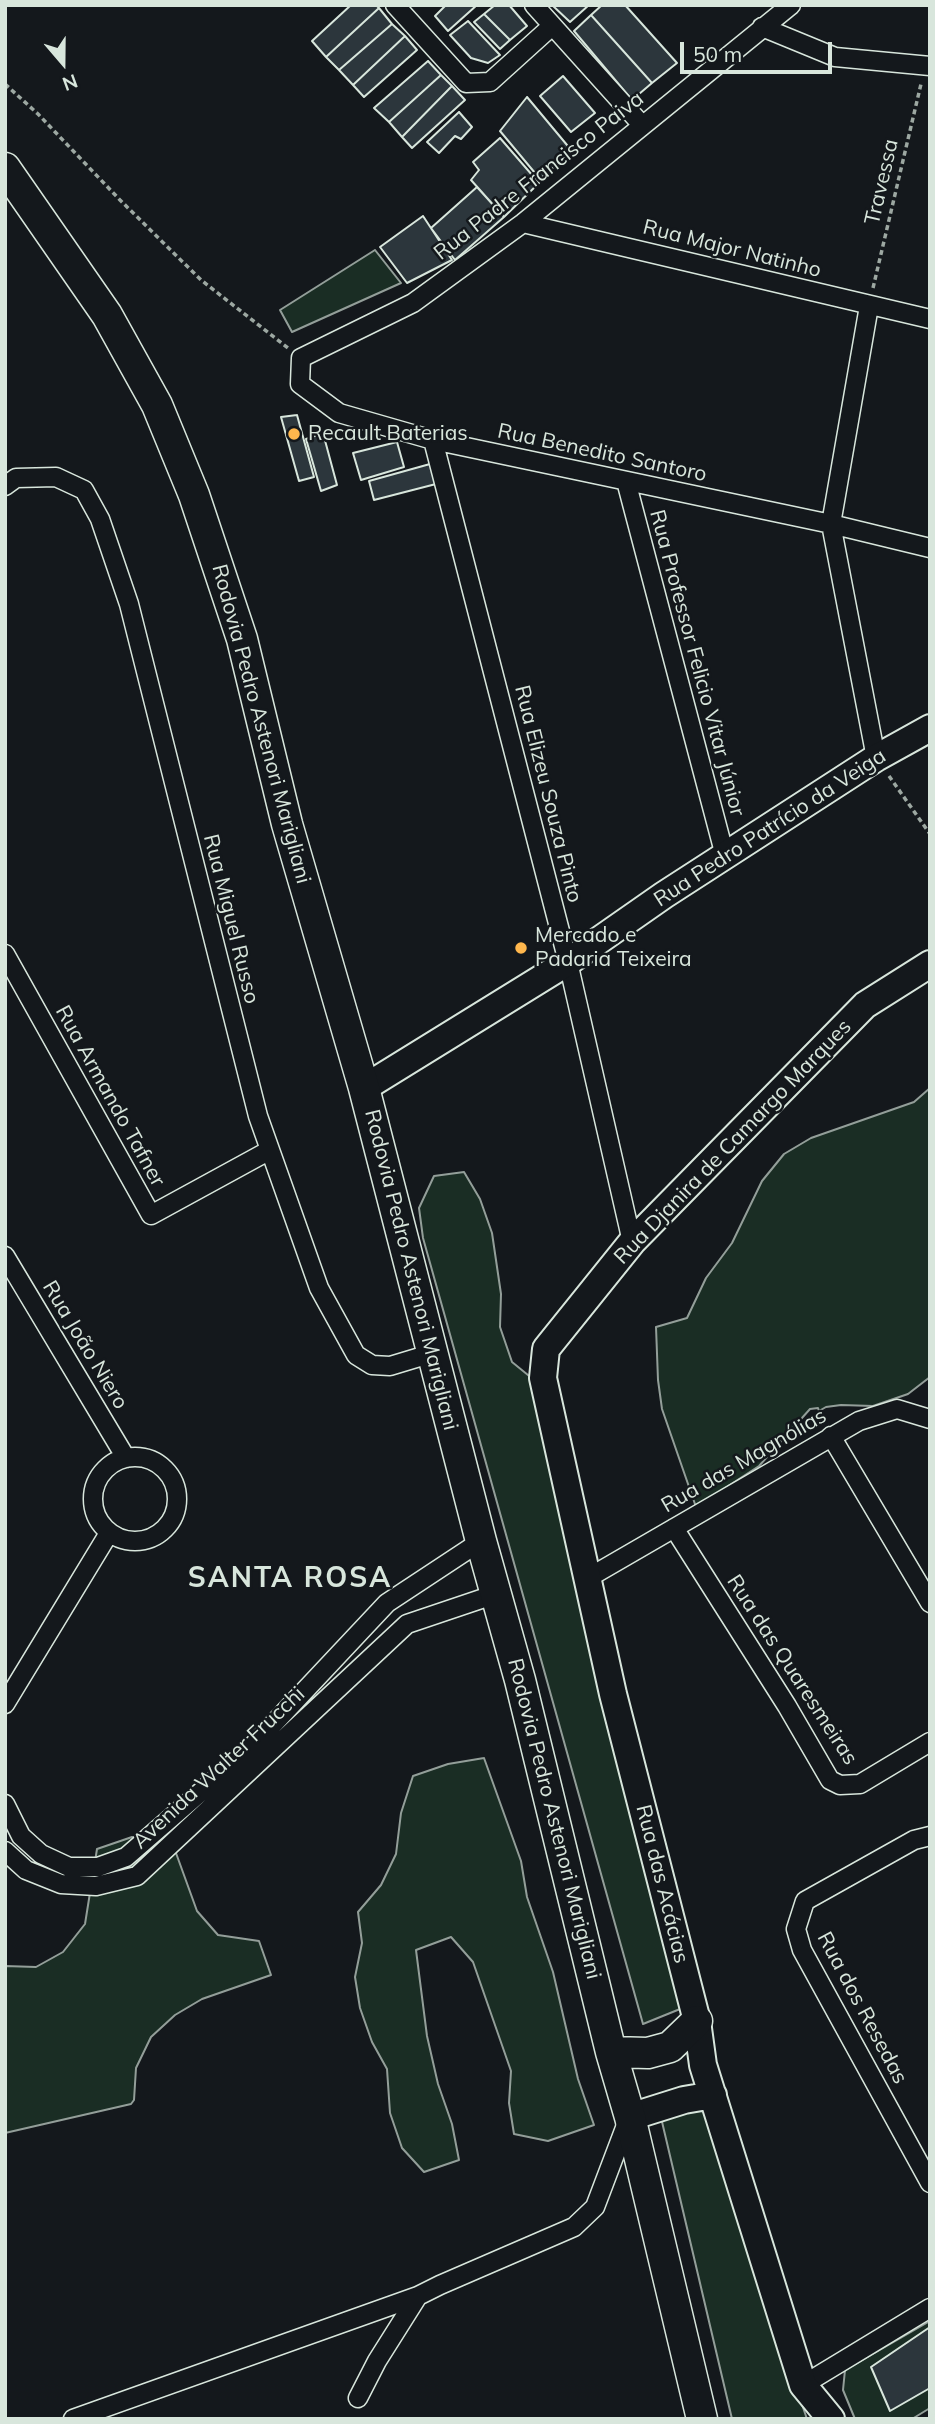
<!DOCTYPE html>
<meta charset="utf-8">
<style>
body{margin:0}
#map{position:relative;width:935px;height:2424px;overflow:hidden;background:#14181c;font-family:Mulish,sans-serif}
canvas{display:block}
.frame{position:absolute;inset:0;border:7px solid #d8e6dc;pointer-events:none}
.north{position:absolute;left:28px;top:28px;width:70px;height:70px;-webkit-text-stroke:5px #14181c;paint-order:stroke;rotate:160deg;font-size:19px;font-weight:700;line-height:28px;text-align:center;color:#d8e6dc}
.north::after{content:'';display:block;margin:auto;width:24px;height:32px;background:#d8e6dc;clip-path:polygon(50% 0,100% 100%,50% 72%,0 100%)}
.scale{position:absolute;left:680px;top:42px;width:152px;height:32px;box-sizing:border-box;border:4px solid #d8e6dc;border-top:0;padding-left:9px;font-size:21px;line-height:24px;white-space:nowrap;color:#d8e6dc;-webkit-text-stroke:5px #14181c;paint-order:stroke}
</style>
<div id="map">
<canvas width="935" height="2424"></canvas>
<div class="frame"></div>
<div class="north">N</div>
<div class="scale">50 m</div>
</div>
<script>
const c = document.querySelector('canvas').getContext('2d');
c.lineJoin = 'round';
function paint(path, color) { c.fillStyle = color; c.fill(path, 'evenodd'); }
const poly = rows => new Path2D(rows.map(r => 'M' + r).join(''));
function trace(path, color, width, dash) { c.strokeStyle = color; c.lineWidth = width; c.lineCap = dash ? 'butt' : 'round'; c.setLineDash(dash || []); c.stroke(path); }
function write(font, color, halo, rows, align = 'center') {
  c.font = font + ' Mulish,sans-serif'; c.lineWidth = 5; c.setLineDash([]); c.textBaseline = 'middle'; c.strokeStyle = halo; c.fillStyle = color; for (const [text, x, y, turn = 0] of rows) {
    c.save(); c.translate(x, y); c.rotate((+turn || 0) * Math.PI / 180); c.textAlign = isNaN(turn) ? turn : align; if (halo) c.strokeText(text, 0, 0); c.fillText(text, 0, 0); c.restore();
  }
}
const green = poly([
 [375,250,401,283,292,332,280,310,375,250],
 [930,1088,930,1377,908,1394,873,1406,841,1405,826,1407,819,1411,818,1408,810,1409,759,1466,696,1507,662,1409,658,1380,656,1327,687,1318,706,1278,732,1243,762,1181,784,1154,811,1138,914,1102,930,1088],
 [464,1172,480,1199,492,1233,501,1294,500,1327,512,1362,539,1384,685,2007,643,2024,423,1238,419,1208,434,1176,464,1172],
 [484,1758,521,1861,527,1897,553,1972,578,2079,594,2125,548,2141,514,2134,509,2103,511,2071,473,1962,451,1937,416,1950,427,2036,438,2084,452,2124,459,2160,424,2172,402,2148,390,2113,387,2069,372,2042,360,2008,355,1977,362,1943,358,1912,381,1885,396,1854,401,1813,413,1776,448,1764,484,1758],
 [132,1837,172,1842,197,1911,218,1935,259,1941,271,1975,202,1999,175,2015,151,2037,136,2068,134,2100,131,2104,5,2133,5,1966,36,1967,63,1952,85,1924,97,1849,132,1837],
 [699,2094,779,2337,807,2419,732,2419,659,2109,699,2094],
 [930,2321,930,2408,912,2419,855,2419,843,2390,845,2370,930,2321]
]);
paint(green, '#1a2d24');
trace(green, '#939e99', 2);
const building = poly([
 [351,5,376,5,379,8,326,57,312,41,351,5],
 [446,5,477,5,448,31,435,16,446,5],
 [495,5,509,5,527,26,510,40,484,14,495,5],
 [552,5,589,5,570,22,552,5],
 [602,5,625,5,677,63,652,83,591,15,602,5],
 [379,8,392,24,339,70,326,57,379,8],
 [484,14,510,40,500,49,474,22,484,14],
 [591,15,652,83,632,100,574,31,591,15],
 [468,21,500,55,488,63,471,58,450,35,468,21],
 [392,24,405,36,353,85,339,70,392,24],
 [405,36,417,50,364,97,353,85,405,36],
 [428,61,441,75,389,122,374,108,428,61],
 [441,75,452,86,402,137,389,122,441,75],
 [563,76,595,113,571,132,540,96,563,76],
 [452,86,465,100,412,148,402,137,452,86],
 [527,97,572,151,540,179,500,131,527,97],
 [459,112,472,127,461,139,455,136,439,153,427,142,459,112],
 [500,138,539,183,504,217,471,180,479,170,473,162,500,138],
 [477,187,504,217,455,260,431,228,477,187],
 [423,216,452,260,407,283,380,247,423,216],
 [297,415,314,477,299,481,281,417,297,415],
 [323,433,337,485,321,491,306,439,323,433],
 [397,442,404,467,361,480,353,453,397,442],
 [430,464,436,484,374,500,369,481,430,464],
 [930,2327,930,2388,890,2411,871,2367,930,2327]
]);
paint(building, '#2c363c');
trace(building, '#d8e6dc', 2);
const street = poly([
 [395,5,466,83,490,82,552,26],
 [534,5,642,125],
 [791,5,523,223,413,303,301,358,300,384,339,413,433,440,831,524,930,548],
 [762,27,835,57,930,66],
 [523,223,930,319],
 [869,306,831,524,876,758],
 [433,440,568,962,632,1242],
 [626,481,725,856],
 [5,486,16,478,56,477,84,490,100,519,129,604,258,1116,319,1288,356,1355,372,1365,390,1366,433,1353],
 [5,954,151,1215,270,1150],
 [5,1256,126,1458],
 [831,1436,930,1603],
 '93 1499a42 42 0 1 1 84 0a42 42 0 1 1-84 0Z',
 [674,1528,787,1706,830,1780,840,1785,860,1784,930,1742],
 [588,1578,859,1421,897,1409,930,1419],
 [5,1704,109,1533],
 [5,1804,21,1836,41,1854,69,1867,98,1867,126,1857,248,1751,387,1603,481,1541],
 [930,1836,914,1840,805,1901,796,1929,802,1950,930,2183],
 [5,1851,26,1870,61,1884,96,1886,137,1876,407,1624,496,1594],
 [803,2385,930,2308],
 [358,2398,377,2361,418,2296],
 [73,2419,418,2296,440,2285,574,2227,595,2207,628,2120]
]);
const secondary = poly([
 [364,1088,568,962,664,895,876,758,930,728],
 [630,2117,684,2100,713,2095],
 [831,2419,803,2385,703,2065,697,2021,613,1694,543,1378,546,1349,632,1242,865,1005,930,964]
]);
const primary = poly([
 [5,168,107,315,157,405,194,495,242,639,287,824,364,1088,481,1541,520,1680,611,2052,630,2117,702,2419],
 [611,2052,648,2053,670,2047,697,2021]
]);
trace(street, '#d8e6dc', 21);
trace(secondary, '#d8e6dc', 30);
trace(primary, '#d8e6dc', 33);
trace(poly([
 [5,84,38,114,120,200,201,280,288,348],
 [873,288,921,84],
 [889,776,930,834]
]), '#9da8a2', 3.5, [5, 3.5]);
trace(street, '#14181c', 18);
trace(secondary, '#14181c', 26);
trace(primary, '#14181c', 30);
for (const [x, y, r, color] of [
 [294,434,7,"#ffb74d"],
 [521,948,7,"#ffb74d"]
]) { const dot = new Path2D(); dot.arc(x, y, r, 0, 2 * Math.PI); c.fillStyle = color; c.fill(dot); trace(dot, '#14181c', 2.5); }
write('21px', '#d8e6dc', '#14181c', [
 ["Rua Padre Francisco Paiva",539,176,-38],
 ["Travessa",882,182,-77],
 ["Rua Major Natinho",732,249,14],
 ["Rua Benedito Santoro",602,453,12],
 ["Rua Professor Felicio Vitar Júnior",697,663,75],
 ["Rodovia Pedro Astenori Marigliani",261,724,75],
 ["Rua Elizeu Souza Pinto",548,794,76],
 ["Rua Pedro Patrício da Veiga",770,828,-33],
 ["Rua Miguel Russo",231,919,76],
 ["Rua Armando Tafner",110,1096,61],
 ["Rua Djanira de Camargo Marques",733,1142,-46],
 ["Rodovia Pedro Astenori Marigliani",411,1270,76],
 ["Rua João Niero",85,1345,59],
 ["Rua das Magnólias",744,1461,-30],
 ["Rua das Quaresmeiras",792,1670,57],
 ["Avenida Walter Frucchi",219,1768,-43],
 ["Rodovia Pedro Astenori Marigliani",554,1819,76],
 ["Rua das Acácias",662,1884,76],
 ["Rua dos Resedas",862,2008,62]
]);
write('21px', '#d8e6dc', '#14181c', [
 ["Recault Baterias",308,434],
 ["Mercado e",535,936],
 ["Padaria Teixeira",535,960]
], 'left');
c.letterSpacing = '2px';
write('bold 28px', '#d8e6dc', '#14181c', [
 ["SANTA ROSA",290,1579]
]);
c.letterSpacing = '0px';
</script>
